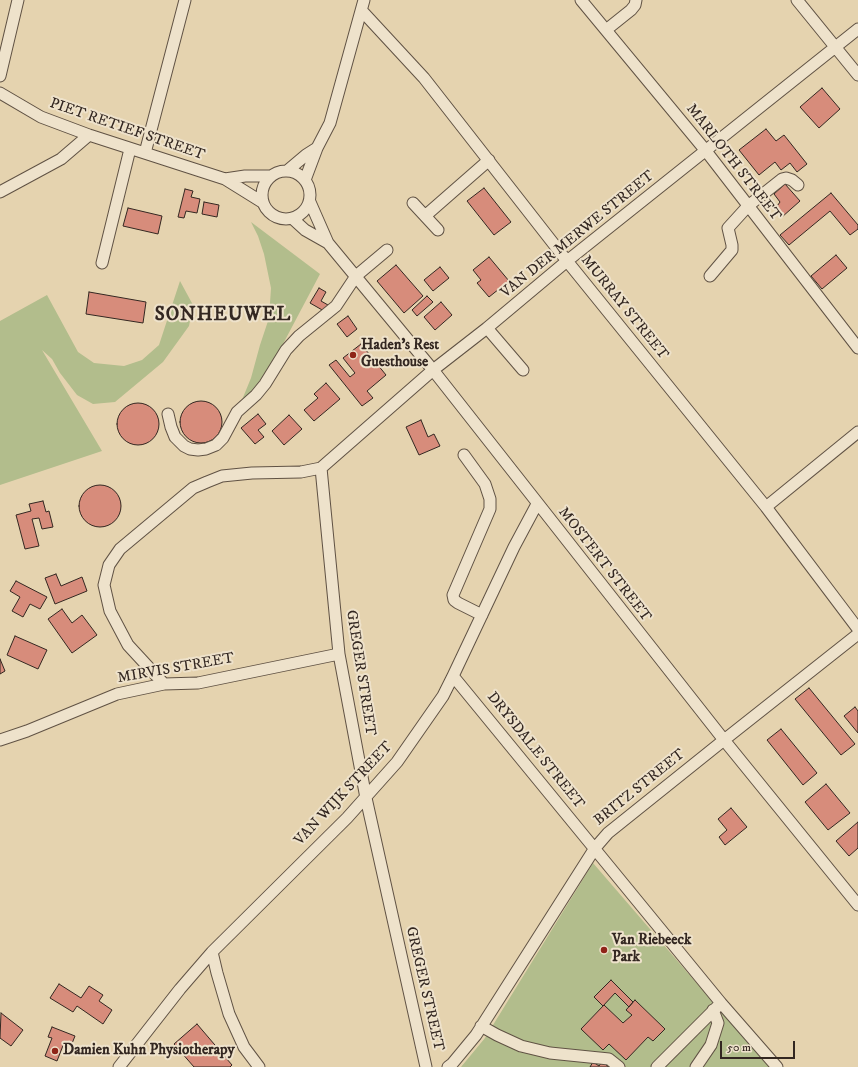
<!DOCTYPE html>
<style>
body{margin:0}
#map{position:relative;width:858px;height:1067px;overflow:hidden;background:#e5d3af;font-family:"IM FELL DW Pica",serif}
canvas{display:block}
.scale{position:absolute;left:720px;top:1041px;width:75px;height:18px;box-sizing:border-box;border:2px solid #332721;border-top:0;padding-left:5px;font-size:12px;line-height:14px;white-space:nowrap;color:#332721;-webkit-text-stroke:3px #eee2cb;paint-order:stroke}
</style>
<div id="map">
<canvas width="858" height="1067"></canvas>
<div class="scale">50 m</div>
</div>
<script>
const c = document.querySelector('canvas').getContext('2d');
c.lineJoin = 'round';
function paint(path, color) { c.fillStyle = color; c.fill(path, 'evenodd'); }
const poly = rows => new Path2D(rows.map(r => 'M' + r).join(''));
function trace(path, color, width, dash) { c.strokeStyle = color; c.lineWidth = width; c.lineCap = dash ? 'butt' : 'round'; c.setLineDash(dash || []); c.stroke(path); }
function write(font, color, halo, rows, align = 'center') {
  c.font = font + ' "IM FELL DW Pica",serif'; c.lineWidth = 4; c.setLineDash([]); c.textBaseline = 'middle'; c.strokeStyle = halo; c.fillStyle = color; for (const [text, x, y, turn = 0] of rows) {
    c.save(); c.translate(x, y); c.rotate((+turn || 0) * Math.PI / 180); c.textAlign = isNaN(turn) ? turn : align; if (halo) c.strokeText(text, 0, 0); c.fillText(text, 0, 0); c.restore();
  }
}
paint(poly([
 [251,222,320,274,256,395,237,412,251,378,260,345,269,318,271,288,264,254,258,236],
 [180,281,193,305,189,326,163,362,115,402,93,404,77,395,60,373,52,359,42,350,102,451,0,485,0,321,47,295,78,352,94,363,124,366,142,360,159,345],
 [593,863,769,1067,461,1067,485,1038]
]), '#b2bd8c');
const building = poly([
 [822,88,840,109,819,128,800,107,822,88],
 [766,129,776,141,784,135,807,164,797,172,790,163,781,170,775,162,759,175,739,150,766,129],
 [785,184,800,201,782,217,775,209,780,202,774,194,785,184],
 [484,188,511,222,494,235,467,201,484,188],
 [185,189,193,191,191,197,200,199,197,213,186,211,184,218,178,217,185,189],
 [831,193,858,225,858,229,850,235,830,211,789,245,780,235,831,193],
 [204,202,219,205,217,217,202,214,204,202],
 [128,208,162,216,158,234,123,226,128,208],
 [836,255,847,268,822,289,811,276,836,255],
 [489,257,509,281,489,297,477,283,481,280,473,270,489,257],
 [396,265,423,296,404,313,377,281,396,265],
 [440,267,449,278,433,291,424,280,440,267],
 [319,288,326,292,321,301,328,305,324,311,310,303,319,288],
 [89,292,146,302,143,323,86,314,89,292],
 [427,296,433,302,417,316,412,310,427,296],
 [441,302,452,315,435,330,424,317,441,302],
 [348,316,357,329,347,337,337,324,348,316],
 [361,344,386,375,367,391,373,398,362,406,329,365,336,360,350,377,355,373,343,358,361,344],
 [326,383,340,399,314,421,304,410,318,398,314,394,326,383],
 '180 422a21 21 0 1 1 42 0a21 21 0 1 1-42 0Z',
 '117 424a21 21 0 1 1 42 0a21 21 0 1 1-42 0Z',
 [258,414,266,424,258,430,264,437,255,444,241,428,258,414],
 [289,415,302,429,284,445,272,431,289,415],
 [421,420,428,437,434,434,440,446,419,455,406,427,421,420],
 '79 506a21 21 0 1 1 42 0a21 21 0 1 1-42 0Z',
 [43,501,46,512,49,511,53,527,42,529,39,518,32,519,39,546,25,549,16,515,31,511,29,504,43,501],
 [56,574,61,586,82,577,87,591,55,604,45,578,56,574],
 [16,581,47,597,40,609,30,604,23,617,12,611,20,597,10,591,16,581],
 [62,609,72,623,82,615,97,635,72,653,48,619,62,609],
 [15,636,47,650,38,669,7,655,15,636],
 [0,659,5,671,0,674,0,659],
 [809,688,855,744,841,755,795,699,809,688],
 [855,707,858,711,858,733,844,716,855,707],
 [781,729,817,773,803,785,767,740,781,729],
 [826,784,850,813,828,830,805,802,826,784],
 [731,808,747,827,725,845,719,837,727,830,718,819,731,808],
 [858,822,858,848,849,856,836,841,858,822],
 [611,980,633,1002,629,1007,615,993,603,1006,594,997,611,980],
 [59,984,81,998,89,986,103,995,99,1001,112,1010,103,1024,77,1006,73,1012,50,998,59,984],
 [635,1000,665,1029,653,1041,648,1037,626,1060,609,1044,603,1050,581,1029,604,1005,623,1023,632,1015,626,1010,635,1000],
 [1,1013,23,1030,11,1046,0,1038,1,1013],
 [197,1024,232,1065,230,1067,194,1067,174,1044,197,1024],
 [52,1027,75,1036,71,1046,64,1043,57,1061,45,1056,52,1038,48,1037,52,1027],
 [593,1062,599,1066,602,1062,609,1067,590,1067,593,1062]
]);
paint(building, '#d78c7b');
trace(building, '#332721', 1);
const minor = poly([
 [581,0,706,151,858,348],
 [797,0,858,75],
 [362,11,424,78,567,261,766,507,858,629],
 [606,30,631,10,635,5,636,0],
 [0,76,18,0],
 [0,93,41,117,89,135,225,179,262,202],
 [145,153,185,0],
 '262 195a24 24 0 1 1 48 0a24 24 0 1 1-48 0Z',
 [287,171,306,155,317,148],
 [225,179,245,176,271,176],
 [305,180,317,148,330,123,364,0],
 [0,192,61,159,89,135],
 [310,202,328,243,433,370,724,740,858,905],
 [413,203,438,230],
 [425,216,489,160],
 [293,219,305,230,328,243],
 [102,263,130,149],
 [710,276,732,250,732,245,728,228,748,206,782,179,786,178,792,180,798,185],
 [487,328,523,370],
 [168,414,171,427,175,437,184,446,190,449,198,450,206,449,216,445,223,438,237,412,256,395,265,384,286,350,299,336,336,306,356,276,387,250],
 [464,455,485,484,490,499,490,509,453,595,454,600,458,603,482,615],
 [321,468,339,654,366,798,426,1067],
 [766,507,858,432],
 [453,676,721,1003,777,1067],
 [164,684,128,645,110,611,104,585,109,565,120,549,193,488,207,482,222,476,252,473,301,472,321,468,433,370,487,328,567,261,858,29],
 [0,740,27,731,117,694,164,684,198,683,339,654],
 [212,952,217,973,229,1014,244,1047,259,1067],
 [481,1026,497,1035,521,1046,550,1053,609,1059,619,1067],
 [119,1067,180,989,212,952,347,818,397,762,443,696,453,676,514,547,537,504],
 [448,1067,452,1064,476,1035,595,848,608,833,724,740,858,634],
 [657,1067,721,1003],
 [696,1067,711,1045,718,1023,713,1010]
]);
trace(minor, '#605244', 13);
trace(minor, '#eee2cb', 11);
for (const [x, y, r, color] of [
 [353,355,4,"#8f2418"],
 [604,950,4,"#8f2418"],
 [55,1051,4,"#8f2418"]
]) { const dot = new Path2D(); dot.arc(x, y, r, 0, 2 * Math.PI); c.fillStyle = color; c.fill(dot); trace(dot, '#eee2cb', 1.5); }
write('15px', '#332721', '#eee2cb', [
 ["PIET RETIEF STREET",127,130,19],
 ["MARLOTH STREET",733,163,52],
 ["VAN DER MERWE STREET",578,235,-39],
 ["MURRAY STREET",624,308,51],
 ["MOSTERT STREET",604,565,52],
 ["MIRVIS STREET",176,669,-10],
 ["GREGER STREET",360,673,81],
 ["DRYSDALE STREET",535,751,51],
 ["BRITZ STREET",640,788,-39],
 ["VAN WIJK STREET",344,794,-47],
 ["GREGER STREET",424,989,77]
]);
write('bold 15px', '#332721', '#eee2cb', [
 ["Haden's Rest",361,346],
 ["Guesthouse",361,363],
 ["Van Riebeeck",612,941],
 ["Park",612,958],
 ["Damien Kuhn Physiotherapy",63,1051]
], 'left');
c.letterSpacing = '1px';
write('bold 19px', '#332721', '#eee2cb', [
 ["SONHEUWEL",223,316]
]);
c.letterSpacing = '0px';
</script>
